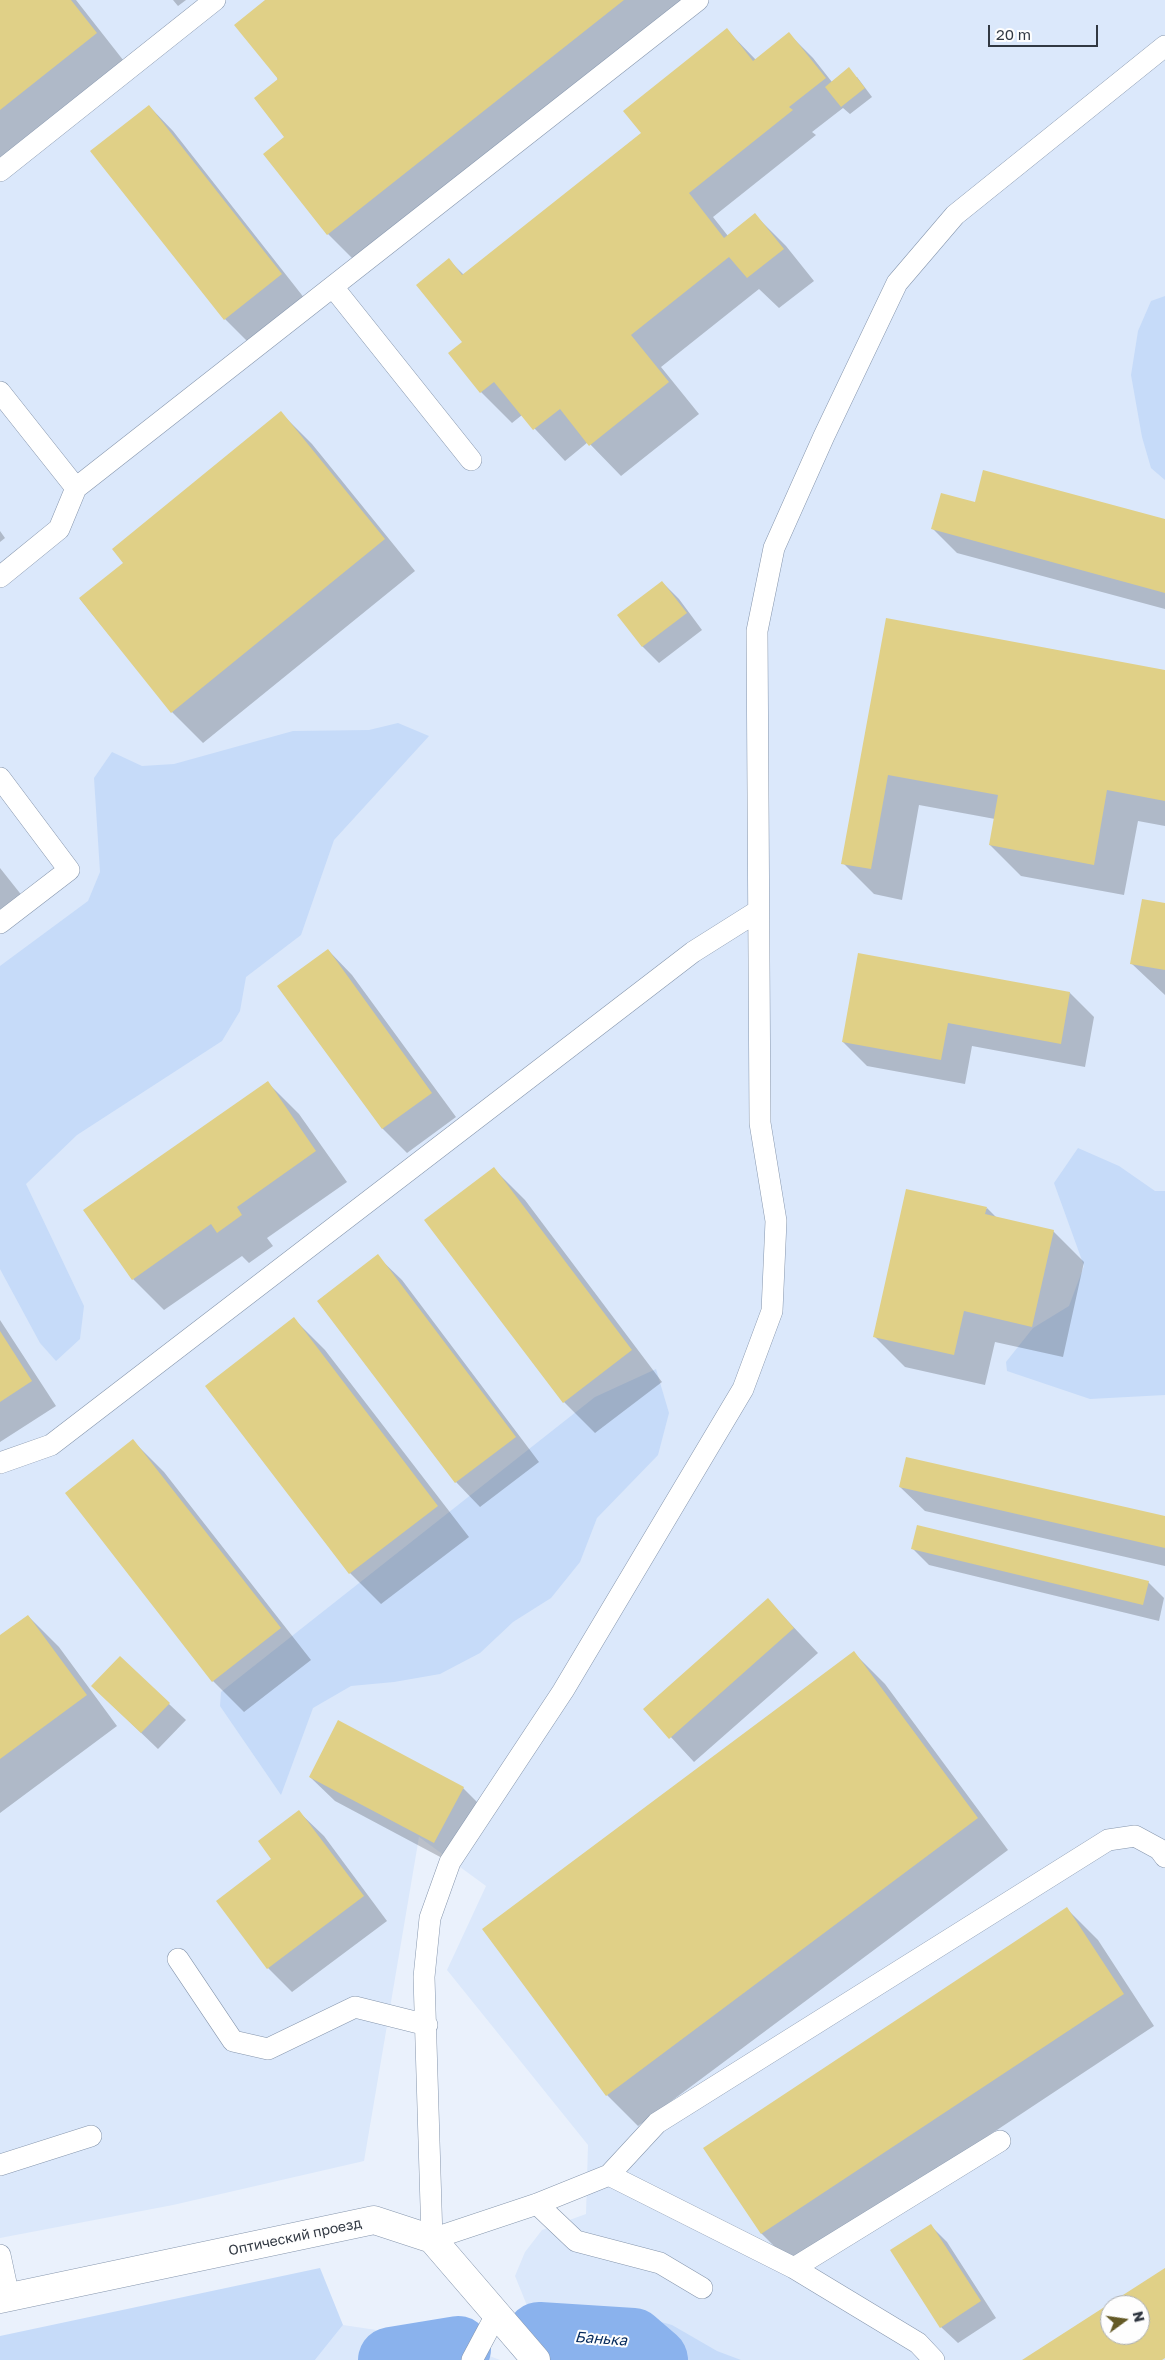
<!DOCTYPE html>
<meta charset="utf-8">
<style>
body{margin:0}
#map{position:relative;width:1165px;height:2360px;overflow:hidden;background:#eaf1fc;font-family:"Golos Text",sans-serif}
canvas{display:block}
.north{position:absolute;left:1100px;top:2295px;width:50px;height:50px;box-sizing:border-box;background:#fefefe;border:1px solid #acafb3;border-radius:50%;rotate:76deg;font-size:14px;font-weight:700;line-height:20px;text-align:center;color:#313842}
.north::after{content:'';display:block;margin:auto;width:18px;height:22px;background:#645a26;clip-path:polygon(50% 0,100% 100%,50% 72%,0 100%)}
.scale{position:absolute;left:988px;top:25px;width:110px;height:22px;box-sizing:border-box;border:2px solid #313842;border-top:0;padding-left:6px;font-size:15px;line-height:18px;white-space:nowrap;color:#313842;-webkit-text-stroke:4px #fefefe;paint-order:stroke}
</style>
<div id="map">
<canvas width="1165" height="2360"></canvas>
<div class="north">N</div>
<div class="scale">20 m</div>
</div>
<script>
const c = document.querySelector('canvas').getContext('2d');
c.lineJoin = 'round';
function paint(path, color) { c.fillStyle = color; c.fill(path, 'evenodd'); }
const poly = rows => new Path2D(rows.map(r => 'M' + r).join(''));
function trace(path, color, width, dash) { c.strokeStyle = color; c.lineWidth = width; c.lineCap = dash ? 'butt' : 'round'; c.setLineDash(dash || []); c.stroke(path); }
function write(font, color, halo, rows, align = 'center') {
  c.font = font + ' "Golos Text",sans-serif'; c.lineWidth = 4; c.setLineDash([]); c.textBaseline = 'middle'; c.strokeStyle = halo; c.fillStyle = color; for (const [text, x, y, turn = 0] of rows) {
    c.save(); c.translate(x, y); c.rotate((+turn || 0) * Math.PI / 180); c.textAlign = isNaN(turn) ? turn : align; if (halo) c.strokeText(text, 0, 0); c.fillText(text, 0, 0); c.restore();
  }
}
paint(poly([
 [0,0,1165,0,1165,2360,655,2360,633,2341,539,2335,515,2276,525,2252,542,2230,586,2214,588,2145,447,1970,486,1886,419,1837,364,2161,173,2205,0,2238],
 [1110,2305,1140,2305,1140,2335,1110,2335],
 [343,2325,450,2341,500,2360,315,2360]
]), '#dbe8fb');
paint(poly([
 [1165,296,1165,480,1151,468,1142,437,1131,375,1138,331,1151,301],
 [398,723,429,736,334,840,301,935,246,977,240,1011,222,1041,77,1135,26,1184,84,1306,80,1339,56,1361,40,1343,0,1269,0,966,88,901,100,872,94,778,112,752,142,766,174,764,293,731,369,730],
 [1078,1148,1119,1166,1155,1191,1165,1191,1165,1395,1090,1399,1007,1371,1006,1362,1033,1328,1069,1306,1084,1266,1054,1183],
 [656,1369,669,1413,658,1455,597,1518,580,1562,551,1598,513,1622,480,1653,440,1674,394,1682,351,1686,313,1708,281,1795,220,1706,221,1692,595,1397],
 [320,2268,343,2325,315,2360,0,2360,0,2336],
 [626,2312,672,2325,717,2351,741,2360,591,2360,539,2335]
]), '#c6dbf9');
paint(poly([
 [0,0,76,0,127,65,0,166],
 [173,0,186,0,178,6],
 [267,0,694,0,359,265,328,234,285,137],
 [727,30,756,60,789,34,813,58,832,82,857,77,872,97,850,114,843,108,812,132,816,135,713,217,728,236,755,215,786,246,814,281,779,308,759,289,661,367,699,414,621,476,588,442,565,461,522,415,512,423,481,392,450,354,463,343,449,260,464,275,642,133],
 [149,106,173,131,305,299,249,343,225,319],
 [281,413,312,444,415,571,203,743,172,712,80,599,124,563],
 [976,503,1165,521,1165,609,957,553,932,528],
 [0,531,5,538,0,542],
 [662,582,679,599,702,630,659,663,643,647,619,615],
 [887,619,1165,671,1165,826,1138,821,1124,895,1021,876,990,845,995,819,919,805,902,900,874,894,843,863],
 [0,868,27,902,0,924],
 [1165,904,1165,995,1132,964],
 [328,950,352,975,456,1117,407,1153,383,1129,279,986],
 [1070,993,1094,1017,1085,1067,972,1046,965,1084,867,1066,843,1042],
 [267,1082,299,1114,347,1182,267,1238,273,1246,249,1263,242,1256,164,1310,133,1279],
 [494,1169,525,1200,662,1382,595,1433,564,1402],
 [987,1208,997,1218,1053,1231,1084,1262,1063,1357,995,1342,985,1385,905,1367,874,1336],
 [377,1256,402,1280,539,1462,480,1507,456,1482,318,1301],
 [294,1319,325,1350,469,1537,381,1604,350,1573],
 [0,1320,56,1406,0,1442],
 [133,1441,164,1472,311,1660,244,1712,213,1681],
 [900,1487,1165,1517,1165,1566,925,1511],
 [913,1549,1148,1582,1164,1598,1159,1621,929,1565],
 [768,1600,818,1653,694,1762,645,1709],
 [28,1616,59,1647,117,1726,0,1813,0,1637],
 [854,1653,885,1684,1008,1850,638,2126,607,2095],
 [110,1703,169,1704,186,1720,158,1749],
 [310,1777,463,1788,487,1812,459,1867,335,1801],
 [299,1812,324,1836,387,1921,292,1992,268,1968,273,1860],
 [1067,1909,1098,1940,1154,2026,793,2265,762,2234,705,2148],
 [930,2225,947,2242,996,2318,958,2343,941,2327]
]), '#0003');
trace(poly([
 [539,2335,633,2341,655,2360],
 [391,2360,458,2349]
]), '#8ab2ed', 66);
paint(poly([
 [0,0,71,0,97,33,0,110],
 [265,0,624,0,327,235,263,154,284,137,254,98,278,79,234,25],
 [727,28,753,61,789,32,826,78,789,107,793,110,689,193,724,238,755,213,784,249,747,278,729,257,631,335,669,382,589,446,560,409,533,430,494,382,480,393,448,353,462,342,416,285,449,258,462,275,641,133,623,111],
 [849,67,865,88,841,107,825,87],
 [149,105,282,274,224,320,90,151],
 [281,411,385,539,171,713,79,598,123,563,112,549],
 [983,470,1165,519,1165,593,931,529,941,493,975,502],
 [662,581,687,613,642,647,617,615],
 [886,618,1165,670,1165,801,1107,790,1094,865,989,845,998,795,888,775,871,869,841,864],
 [1142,899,1165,903,1165,970,1130,964],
 [328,949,432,1093,382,1129,277,986],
 [858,953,1070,992,1061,1044,948,1023,941,1060,842,1042],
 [268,1081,316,1151,237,1207,242,1215,217,1233,211,1224,132,1280,83,1210],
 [494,1167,632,1350,563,1403,424,1220],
 [906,1189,987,1207,985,1214,1054,1230,1032,1327,964,1311,954,1355,873,1337],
 [378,1254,516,1437,455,1483,317,1301],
 [294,1317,438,1506,349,1574,205,1386],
 [0,1331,32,1381,0,1402],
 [133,1439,281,1628,212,1682,65,1493],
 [906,1457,1165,1516,1165,1548,899,1487],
 [917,1525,1149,1581,1143,1605,911,1549],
 [768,1598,794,1628,669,1739,643,1709],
 [28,1615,87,1695,0,1759,0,1635],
 [854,1651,978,1818,606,2096,482,1929],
 [120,1656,170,1703,141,1733,91,1686],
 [338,1720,464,1787,434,1843,309,1777],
 [299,1810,364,1896,267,1969,216,1901,271,1859,258,1841],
 [1067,1907,1124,1994,761,2234,703,2148],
 [931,2224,981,2301,940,2328,890,2250],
 [1165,2268,1165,2358,1162,2360,1022,2360],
 [1110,2305,1140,2305,1140,2335,1110,2335]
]), '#e0d087');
const service = poly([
 [0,171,215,0],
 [333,287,471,460],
 [0,392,76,488,698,0],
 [0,577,59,529,76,488],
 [0,778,69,870,0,923],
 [0,1463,51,1445,693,952,758,911],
 [178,1959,233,2041,268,2049,355,2007,427,2025],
 [0,2165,91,2136],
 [609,2175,657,2123,1108,1840,1135,1836,1159,1849,1165,1857],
 [537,2204,576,2241,660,2263,702,2288],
 [0,2255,9,2297],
 [794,2268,1000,2141],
 [472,2360,496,2315],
 [934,2360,918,2343,794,2268,609,2175,537,2204,432,2239,424,1977,430,1918,450,1862,563,1691,743,1389,772,1311,776,1221,760,1123,757,631,774,548,824,436,897,283,955,215,1165,46]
]);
const minor = poly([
 [0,2299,374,2220,432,2239,536,2360]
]);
trace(service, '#8696ad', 22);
trace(minor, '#8696ad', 29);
trace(service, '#fff', 21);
trace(minor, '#fff', 28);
write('14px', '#313842', '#fefefe', [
 ["Оптический проезд",295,2237,-12]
]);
write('italic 15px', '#042a5d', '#fefefe', [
 ["Банька",601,2339,4]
]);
</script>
